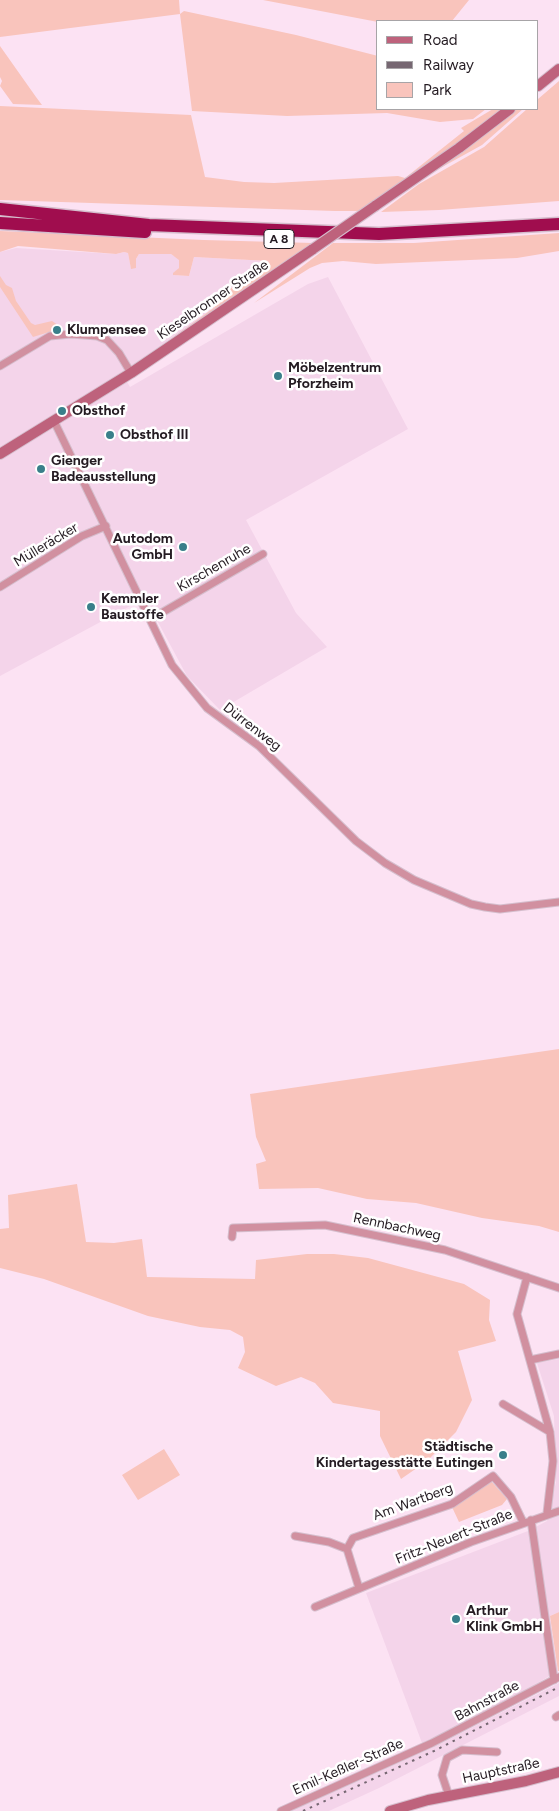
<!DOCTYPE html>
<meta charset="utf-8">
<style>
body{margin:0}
#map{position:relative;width:559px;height:1811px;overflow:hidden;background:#fce2f3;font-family:Figtree,sans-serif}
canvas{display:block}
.legend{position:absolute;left:376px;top:20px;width:162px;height:90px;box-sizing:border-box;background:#fff;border:1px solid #a7a4a7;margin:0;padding:6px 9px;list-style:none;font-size:15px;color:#241b22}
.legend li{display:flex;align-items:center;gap:10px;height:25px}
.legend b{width:25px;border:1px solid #a7a4a7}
</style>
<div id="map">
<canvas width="559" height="1811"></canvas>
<ul class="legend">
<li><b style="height:6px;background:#be627c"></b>Road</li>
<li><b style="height:6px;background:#766772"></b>Railway</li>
<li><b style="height:14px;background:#f9c4bc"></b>Park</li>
</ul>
</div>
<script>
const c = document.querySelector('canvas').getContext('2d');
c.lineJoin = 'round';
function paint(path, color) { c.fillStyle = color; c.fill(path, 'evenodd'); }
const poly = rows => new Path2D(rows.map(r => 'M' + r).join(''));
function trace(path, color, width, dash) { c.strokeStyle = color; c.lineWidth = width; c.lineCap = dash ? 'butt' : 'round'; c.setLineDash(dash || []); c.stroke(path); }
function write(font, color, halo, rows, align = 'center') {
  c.font = font + ' Figtree,sans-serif'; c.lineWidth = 5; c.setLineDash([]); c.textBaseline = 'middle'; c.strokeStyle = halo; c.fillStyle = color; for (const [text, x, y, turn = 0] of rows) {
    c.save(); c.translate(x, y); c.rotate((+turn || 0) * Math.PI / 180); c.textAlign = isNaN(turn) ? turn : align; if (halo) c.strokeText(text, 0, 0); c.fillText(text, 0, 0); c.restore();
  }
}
paint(poly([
 [16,248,116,254,124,252,128,253,131,268,139,254,171,254,179,259,179,268,173,275,189,276,194,257,270,261,213,304,215,307,122,373,130,387,308,284,328,277,408,429,246,520,296,613,327,647,220,710,187,676,145,598,0,676,0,252],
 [559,1359,559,1612,550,1616,558,1671,509,1700,422,1743,366,1593,528,1531,547,1521,556,1482,554,1416,537,1363],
 [559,1683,559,1696,379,1788,329,1811,291,1811,438,1745]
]), '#f4d4ea');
paint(poly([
 [0,0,179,0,180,14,184,11,296,35,378,56,378,109,486,109,473,119,440,122,387,113,287,116,192,111,180,14,0,37],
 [263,0,469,0,452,21,378,22],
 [0,46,36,97,42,105,13,104,0,86,2,81,0,77],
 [559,81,559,201,439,210,381,212,419,184,484,147,527,109,538,109,538,99],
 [0,106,191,115,205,177,244,182,274,183,398,176,405,178,464,131,461,128,493,109,506,109,475,133,359,211,335,211,0,200],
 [516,109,523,109,482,145,426,176],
 [0,231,204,240,313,243,162,345,215,307,211,301,213,297,237,285,269,261,194,257,189,276,173,275,173,273,179,268,179,260,171,254,139,254,136,259,136,268,131,269,128,253,124,252,116,254,18,246,0,252],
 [559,233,559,251,517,258,376,264,343,261,322,263,310,268,254,303,333,243,414,243],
 [0,276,6,285,12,288,16,301,31,323,35,325,52,321,58,325,59,329,33,337,0,287],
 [559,1049,559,1232,539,1226,482,1218,416,1203,367,1199,318,1188,259,1189,256,1164,266,1161,256,1137,250,1094],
 [77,1184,86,1242,114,1243,142,1239,147,1277,255,1279,256,1260,307,1254,334,1254,368,1258,464,1284,490,1300,489,1320,496,1341,458,1351,472,1400,456,1432,427,1461,401,1479,380,1436,380,1411,333,1403,315,1383,301,1377,276,1386,238,1368,245,1352,243,1337,230,1330,200,1327,148,1316,44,1279,0,1268,0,1229,9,1228,8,1195],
 [164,1449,180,1475,138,1500,122,1475],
 [491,1481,507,1499,502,1505,459,1522,452,1507],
 [559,1612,559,1671,558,1671,550,1616]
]), '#f9c4bc');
const street = poly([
 [0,366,50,336,71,334,97,336,107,340,119,353,131,373],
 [54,421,172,665,207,708,259,746,356,841,385,863,414,880,471,904,485,907,500,909,559,902],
 [0,587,82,536,106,526],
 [151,619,263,554],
 [232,1237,233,1228,325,1225,445,1250,559,1288],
 [527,1277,517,1314,550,1432,553,1461,547,1513],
 [530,1360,559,1354],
 [503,1404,550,1432],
 [531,1520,554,1680],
 [295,1536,329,1542,347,1549],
 [359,1588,347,1549,353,1538,452,1504,493,1476,511,1497,523,1522],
 [315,1607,471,1542,559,1511],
 [556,1717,559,1715],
 [449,1796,442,1775,447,1758,462,1750,497,1752],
 [281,1811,432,1743,559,1677]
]);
const secondary = poly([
 [538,86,559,69],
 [375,206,459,148,510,109],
 [0,454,131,373,313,249],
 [390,1811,428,1800,526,1781,559,1772]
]);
const highway = poly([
 [0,209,149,225,379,234,559,224],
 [0,223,145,232]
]);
trace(street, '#d5becd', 9);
trace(secondary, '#d5becd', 12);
trace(highway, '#d5becd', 15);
trace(street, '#d190a0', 7);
trace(secondary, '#be627c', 10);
trace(highway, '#a00d4e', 12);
trace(poly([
 [303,1811,434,1751,559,1687]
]), '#766772', 2, [2.5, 5]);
const secondaryBridge = poly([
 [313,249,375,206]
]);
trace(secondaryBridge, '#d5becd', 12, []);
trace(secondaryBridge, '#be627c', 10);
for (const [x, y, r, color] of [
 [57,330,5,"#397f8a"],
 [278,376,5,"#397f8a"],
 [62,411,5,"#397f8a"],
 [110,435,5,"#397f8a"],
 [41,469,5,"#397f8a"],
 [183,547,5,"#397f8a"],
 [91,607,5,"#397f8a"],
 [503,1455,5,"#397f8a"],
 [456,1619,5,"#397f8a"]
]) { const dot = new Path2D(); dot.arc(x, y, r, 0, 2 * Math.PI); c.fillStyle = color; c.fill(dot); trace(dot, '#fff', 2); }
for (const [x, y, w] of [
 [279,239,30]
]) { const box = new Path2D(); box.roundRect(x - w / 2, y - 9.5, w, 19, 4); c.fillStyle = '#fff'; c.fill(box); trace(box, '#241b22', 1); }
write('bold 12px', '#241b22', null, [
 ["A 8",279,239]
]);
write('14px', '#241b22', '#fff', [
 ["Kieselbronner Straße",213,300,-34],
 ["Mülleräcker",46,545,-31],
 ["Kirschenruhe",214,568,-30],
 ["Dürrenweg",252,727,38],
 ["Rennbachweg",397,1227,12],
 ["Am Wartberg",413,1502,-20],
 ["Fritz-Neuert-Straße",454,1537,-22],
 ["Bahnstraße",487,1701,-28],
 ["Emil-Keßler-Straße",348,1767,-24],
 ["Hauptstraße",501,1771,-12]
]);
write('bold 14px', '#241b22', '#fff', [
 ["Klumpensee",67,330],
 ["Möbelzentrum",288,368],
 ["Pforzheim",288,384],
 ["Obsthof",72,411],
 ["Obsthof III",120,435],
 ["Gienger",51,461],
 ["Badeausstellung",51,477],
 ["Autodom",173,539,"right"],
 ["GmbH",173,555,"right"],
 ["Kemmler",101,599],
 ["Baustoffe",101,615],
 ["Städtische",493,1447,"right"],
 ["Kindertagesstätte Eutingen",493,1463,"right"],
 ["Arthur",466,1611],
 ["Klink GmbH",466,1627]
], 'left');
</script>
